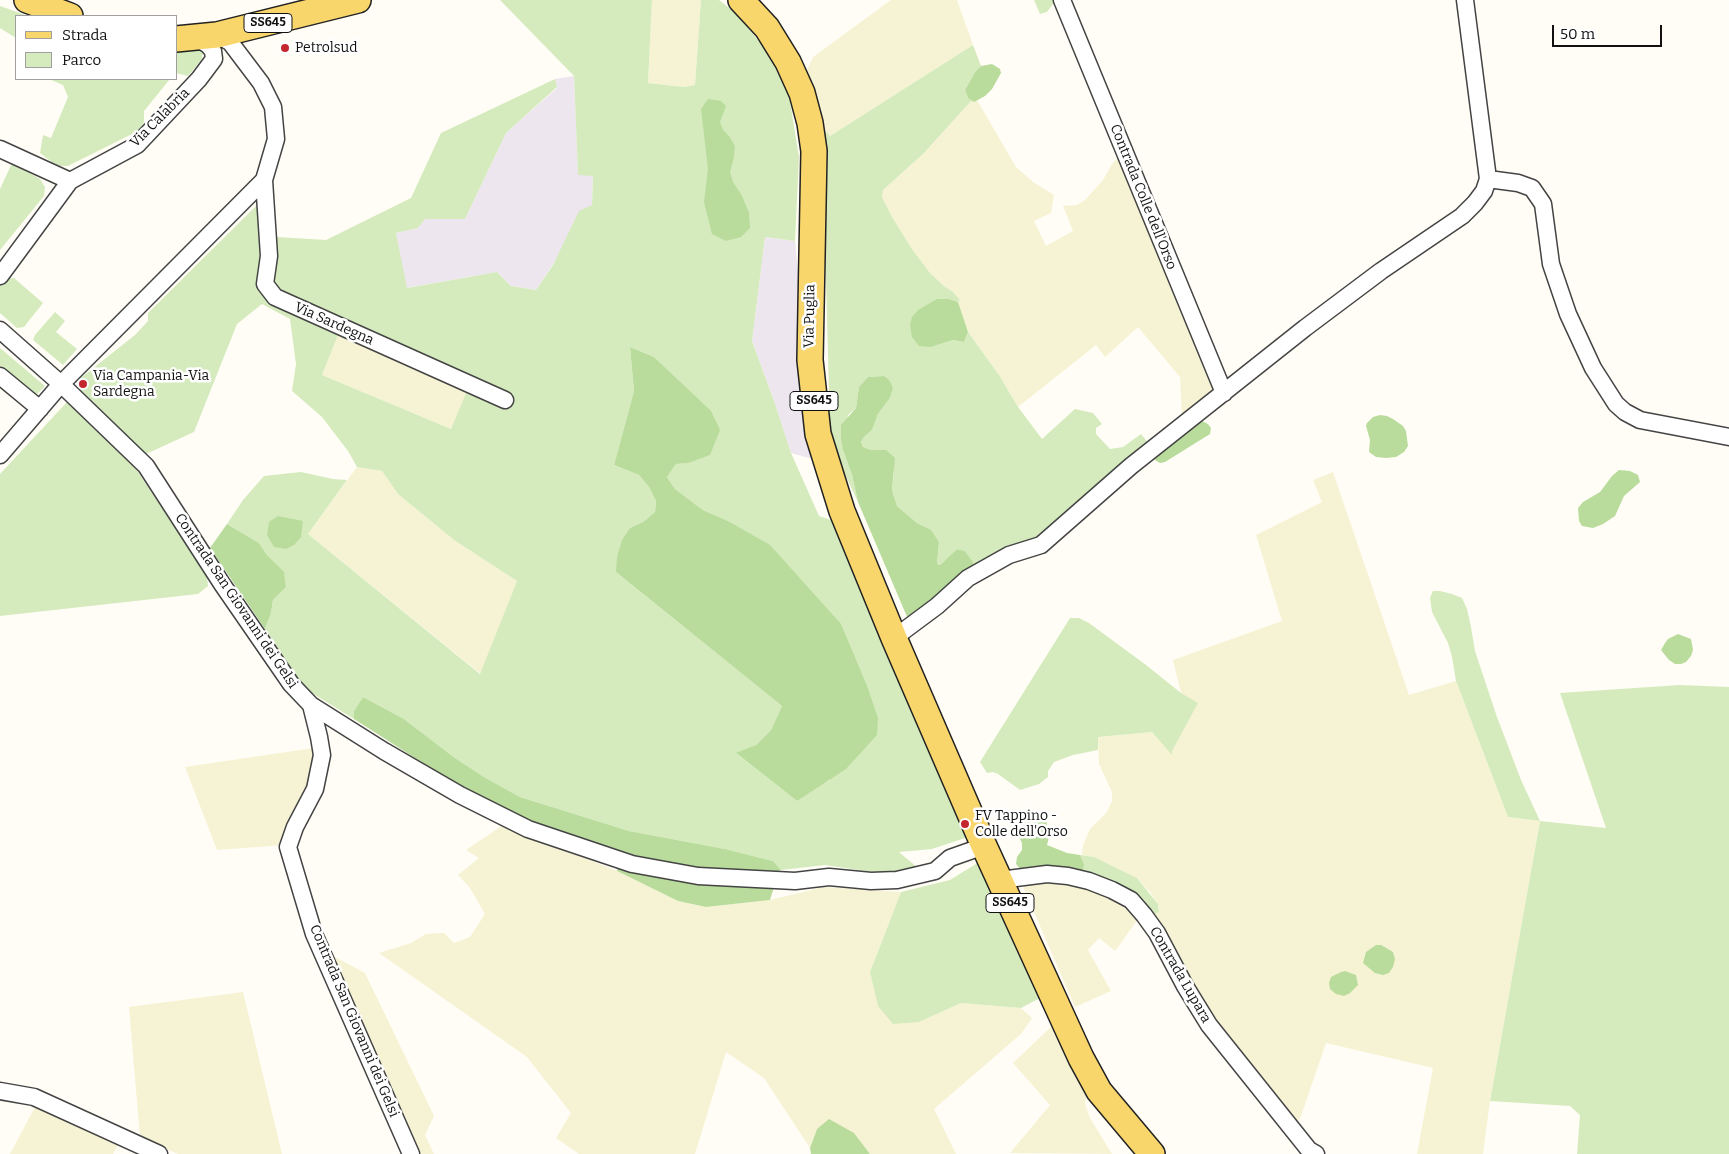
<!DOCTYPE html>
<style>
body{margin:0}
#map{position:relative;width:1729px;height:1154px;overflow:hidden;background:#fffdf5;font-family:Bitter,serif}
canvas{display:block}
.legend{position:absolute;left:15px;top:15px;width:162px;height:65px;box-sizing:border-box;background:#fff;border:1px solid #a0a0a0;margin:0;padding:6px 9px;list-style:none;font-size:15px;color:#111}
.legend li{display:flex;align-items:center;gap:10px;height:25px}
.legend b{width:25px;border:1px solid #a0a0a0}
.scale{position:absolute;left:1552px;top:25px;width:110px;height:22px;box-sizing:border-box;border:2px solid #111;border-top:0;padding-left:6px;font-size:15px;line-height:18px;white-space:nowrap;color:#111;-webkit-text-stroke:4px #fff;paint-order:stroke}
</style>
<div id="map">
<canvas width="1729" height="1154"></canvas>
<ul class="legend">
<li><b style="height:6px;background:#f9d66b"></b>Strada</li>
<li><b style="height:14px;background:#d5ebbd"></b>Parco</li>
</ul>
<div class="scale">50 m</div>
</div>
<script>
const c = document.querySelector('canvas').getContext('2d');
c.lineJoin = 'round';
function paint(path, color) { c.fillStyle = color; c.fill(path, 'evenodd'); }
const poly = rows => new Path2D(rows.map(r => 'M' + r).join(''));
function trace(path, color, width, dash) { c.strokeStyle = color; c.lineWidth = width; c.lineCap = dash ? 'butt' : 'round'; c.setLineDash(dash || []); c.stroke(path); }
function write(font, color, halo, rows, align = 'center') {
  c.font = font + ' Bitter,serif'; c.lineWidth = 5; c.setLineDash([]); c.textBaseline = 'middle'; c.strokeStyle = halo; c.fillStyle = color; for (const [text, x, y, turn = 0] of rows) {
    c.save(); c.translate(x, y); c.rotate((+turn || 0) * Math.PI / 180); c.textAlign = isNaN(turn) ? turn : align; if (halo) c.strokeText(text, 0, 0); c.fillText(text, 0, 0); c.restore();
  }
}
paint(poly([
 [574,76,578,174,593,175,592,205,536,290,511,286,497,272,406,288,396,233,418,228,425,219,465,219,506,133,557,88,555,79],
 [765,237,795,241,816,460,791,453,774,401,752,341]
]), '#eee6ef');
paint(poly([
 [652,0,701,0,695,85,684,87,648,83],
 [891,0,957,0,973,45,830,136,819,124,806,72,813,57],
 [972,100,974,102,977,100,1016,167,1033,182,1054,195,1051,213,1034,221,1046,246,1073,231,1063,206,1077,205,1085,200,1103,180,1112,164,1122,153,1218,389,1182,416,1180,377,1138,327,1105,357,1096,345,1018,407,999,375,968,332,959,309,958,302,960,300,953,292,944,286,930,273,912,249,892,217,882,197,883,190,923,154],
 [340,330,470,386,451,429,322,375],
 [357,467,382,471,398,494,454,540,517,581,481,674,308,534],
 [1333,472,1409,695,1456,681,1508,817,1540,821,1490,1101,1483,1154,1417,1154,1433,1068,1326,1043,1301,1116,1297,1124,1211,1017,1153,915,1159,912,1158,904,1150,892,1137,878,1094,857,1082,855,1083,845,1090,829,1107,812,1112,801,1112,792,1099,764,1098,737,1152,732,1172,754,1172,751,1197,703,1181,693,1173,660,1282,621,1256,535,1322,502,1313,480],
 [314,748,307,785,284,845,217,850,185,767],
 [503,825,617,871,678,901,706,907,770,900,824,887,901,892,870,972,919,1022,961,1003,1021,1008,1032,1018,1021,1034,934,1109,956,1154,870,1154,854,1133,817,1129,810,1148,764,1078,726,1052,695,1154,579,1154,556,1138,571,1113,527,1057,379,953,411,943,426,934,444,933,454,943,470,937,485,914,470,888,458,875,479,858,466,850],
 [1047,881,1077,884,1113,897,1141,915,1115,951,1099,938,1088,950,1111,991,1075,1007,1024,889,1025,885],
 [333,956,365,973,434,1116,425,1135,434,1154,421,1154],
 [243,992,282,1154,178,1154,140,1137,129,1007],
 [1053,1025,1088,1090,1085,1103,1090,1118,1112,1154,1010,1153,1050,1105,1013,1063],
 [35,1107,120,1141,113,1154,10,1154]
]), '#f6f3d4');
paint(poly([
 [500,0,652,0,648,83,684,87,695,85,701,0,719,0,736,13,770,55,789,96,799,157,795,241,765,237,752,341,774,401,791,453,819,516,831,520,858,577,968,837,932,849,899,852,918,868,880,873,825,865,781,870,773,861,725,849,629,831,520,797,484,777,455,758,404,719,363,697,354,711,354,719,304,688,265,629,271,613,273,600,286,587,284,573,267,555,259,543,227,524,243,500,264,476,301,472,333,479,347,480,308,534,480,674,517,581,454,540,398,494,382,471,357,467,348,451,322,417,292,391,296,364,290,319,262,304,237,324,194,432,146,454,79,388,82,377,135,335,148,321,148,313,256,206,261,210,261,236,326,240,411,198,441,133,555,79,557,87,506,133,465,219,425,219,418,228,396,233,407,288,497,272,511,286,536,290,553,265,579,211,592,205,593,176,578,175,574,76],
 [340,330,469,386,451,429,322,375],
 [630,347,654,357,680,382,688,463,676,464,667,477,675,489,703,510,728,521,745,532,830,780,818,786,797,801,737,754,756,745,771,730,782,706,616,572,630,528,643,522,655,512,656,501,649,487,639,475,614,465,634,391],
 [1034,0,1056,0,1047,12,1040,14],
 [0,6,28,16,16,16,16,38,0,28],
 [176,45,198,46,203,51,202,59,188,76,176,73],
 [973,45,981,66,975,72,965,90,968,98,972,100,923,154,883,190,882,197,892,217,912,249,930,273,944,286,953,292,960,300,958,302,949,299,931,347,953,340,964,342,968,332,999,375,1018,407,1042,439,1075,409,1093,413,1102,424,1096,428,1096,434,1110,449,1123,447,1141,434,1149,444,1068,514,1037,537,973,569,973,562,965,551,957,549,940,565,937,564,939,542,930,530,917,523,897,506,892,490,894,472,886,450,871,450,863,447,861,442,864,437,872,430,878,414,890,398,893,388,884,376,868,377,859,387,856,408,848,415,843,450,852,475,858,502,837,457,830,431,824,201,819,124,830,136],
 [49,79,170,79,144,111,144,122,140,130,68,166,57,166,40,153,43,135,51,138,68,97,63,85],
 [12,163,40,179,45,187,44,196,0,250,0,189],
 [14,278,43,303,24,327,17,328,0,313,0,284,4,279],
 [55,312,65,321,56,332,77,349,63,365,33,340,35,335],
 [0,348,45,386,35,396,0,367],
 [67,402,132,463,207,576,208,586,198,594,0,616,0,474],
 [1433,591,1440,591,1452,594,1462,598,1467,609,1471,627,1475,651,1497,717,1521,780,1540,821,1606,828,1560,693,1680,685,1729,687,1729,1154,1577,1154,1580,1115,1570,1106,1490,1101,1540,821,1508,817,1456,681,1452,657,1448,643,1432,612,1430,598],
 [1070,618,1079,618,1089,623,1146,665,1181,693,1198,703,1172,751,1172,755,1152,732,1098,737,1098,750,1073,755,1054,762,1048,771,1048,777,1039,784,1020,790,998,774,993,772,987,773,980,762],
 [1080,855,1094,857,1137,878,1158,904,1159,912,1153,915,1125,888,1108,880,1083,873,1084,864],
 [979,862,1042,997,1021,1008,961,1003,919,1022,893,1024,878,1006,870,972,901,892,950,880]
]), '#d5ebbd');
paint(poly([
 [992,64,1000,69,1001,73,992,89,985,96,974,102,968,98,965,90,975,72,981,66],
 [708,99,721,101,726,106,720,122,723,130,729,136,735,146,734,157,730,172,733,182,742,196,749,213,750,228,741,237,726,241,712,234,704,202,708,169,701,109],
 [937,299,949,299,958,302,968,332,964,342,953,340,931,347,919,346,912,337,910,325,912,317,918,310],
 [630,347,654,357,711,411,720,430,710,455,688,463,676,464,667,477,675,489,703,510,728,521,770,545,841,624,867,686,878,718,877,735,846,769,797,801,736,753,756,745,771,730,782,706,616,572,617,557,622,540,630,528,643,522,655,512,656,501,649,487,639,475,614,465,634,391],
 [884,376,889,380,893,388,890,398,878,414,872,430,864,437,861,442,863,447,871,450,886,450,895,458,892,490,897,506,917,523,931,530,939,542,937,564,940,565,957,549,965,551,973,562,973,569,908,619,858,502,852,475,843,450,841,438,841,425,856,408,859,387,868,377],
 [1380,415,1387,416,1393,419,1403,426,1406,431,1408,446,1404,452,1396,457,1386,458,1376,457,1369,452,1370,440,1366,426,1367,423,1373,417],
 [1200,420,1208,424,1211,428,1210,434,1165,462,1160,463,1155,460,1153,455],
 [1619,470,1630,471,1638,475,1640,482,1624,496,1615,516,1603,524,1593,528,1582,526,1579,521,1578,508,1583,502,1600,492,1612,476],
 [278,516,303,521,301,537,294,545,286,549,274,547,267,535,269,522],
 [227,524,259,543,267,555,284,572,286,587,273,600,271,613,265,629,210,548],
 [1678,634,1691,639,1693,650,1691,656,1686,662,1681,664,1675,664,1669,660,1661,650,1665,643,1668,639],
 [363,697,404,719,455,758,484,777,520,797,629,831,725,849,773,861,781,870,779,871,770,900,706,907,678,901,617,871,617,852,564,834,509,812,437,772,354,719,354,711],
 [1031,819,1046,820,1049,837,1047,845,1067,853,1080,855,1084,864,1083,873,1020,869,1016,864,1017,857,1022,850,1022,843,1019,837,1020,829,1026,822],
 [1376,945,1381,945,1393,952,1395,959,1393,967,1389,973,1383,975,1375,973,1363,963,1366,952],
 [1345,971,1356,975,1358,985,1350,993,1344,996,1336,994,1330,989,1329,983,1331,977,1341,972],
 [829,1119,854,1133,870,1154,811,1154,810,1148,817,1129]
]), '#b9dc9c');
const street = poly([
 [1062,0,1224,393],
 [0,149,70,181],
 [1488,179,1518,183,1532,188,1543,204,1551,264,1568,314,1593,368,1616,404,1625,412,1640,420,1729,437],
 [264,180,269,256,265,284,275,297,505,400],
 [0,276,70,181,137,145,199,79,214,59,213,51,208,45,195,37],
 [0,330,61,384,146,466,222,584,291,684,311,705,319,737,322,755,315,789,295,827,288,847,314,934,411,1154],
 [0,376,40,409],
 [0,455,61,384,264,180,276,139,273,107,261,83,230,42,214,34],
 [894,638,937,606,968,578,1009,555,1041,545,1131,466,1305,328,1381,271,1462,216,1475,203,1484,191,1488,179,1465,0],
 [311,705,384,751,460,795,528,829,632,864,698,876,795,881,829,877,871,881,897,880,935,871,950,858,984,846],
 [1000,880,1047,874,1068,876,1089,881,1112,890,1131,900,1144,915,1157,933,1185,986,1209,1025,1309,1150,1316,1154],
 [0,1091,34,1097,159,1154]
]);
const primary = poly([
 [27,0,70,16],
 [741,0,767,28,788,62,802,93,810,123,814,151,810,360,818,434,842,511,894,638,984,846,1081,1058,1099,1091,1152,1154],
 [176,39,217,35,358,0]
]);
trace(street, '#444', 19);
trace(primary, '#222', 28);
trace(street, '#fff', 16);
trace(primary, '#f9d66b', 25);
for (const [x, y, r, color] of [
 [285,48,5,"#c4262e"],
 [83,384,5,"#c4262e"],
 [965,824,5,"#c4262e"]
]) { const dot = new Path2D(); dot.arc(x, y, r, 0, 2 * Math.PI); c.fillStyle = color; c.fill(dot); trace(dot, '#fff', 2); }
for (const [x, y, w] of [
 [268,23,48],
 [814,401,48],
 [1010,903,48]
]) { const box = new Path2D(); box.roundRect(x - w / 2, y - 9.5, w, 19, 4); c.fillStyle = '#fff'; c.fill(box); trace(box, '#111', 1); }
write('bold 12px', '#111', null, [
 ["SS645",268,23],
 ["SS645",814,401],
 ["SS645",1010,903]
]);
write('14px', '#111', '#fff', [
 ["Petrolsud",295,48],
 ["Via Campania-Via",93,376],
 ["Sardegna",93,392],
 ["FV Tappino -",975,816],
 ["Colle dell'Orso",975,832]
], 'left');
write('14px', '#111', '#fff', [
 ["Via Calabria",160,118,-45],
 ["Contrada Colle dell'Orso",1143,197,68],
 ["Via Puglia",810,316,-89],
 ["Via Sardegna",334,324,24],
 ["Contrada San Giovanni dei Gelsi",236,601,56],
 ["Contrada Lupara",1180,975,60],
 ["Contrada San Giovanni dei Gelsi",354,1021,67]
]);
</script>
